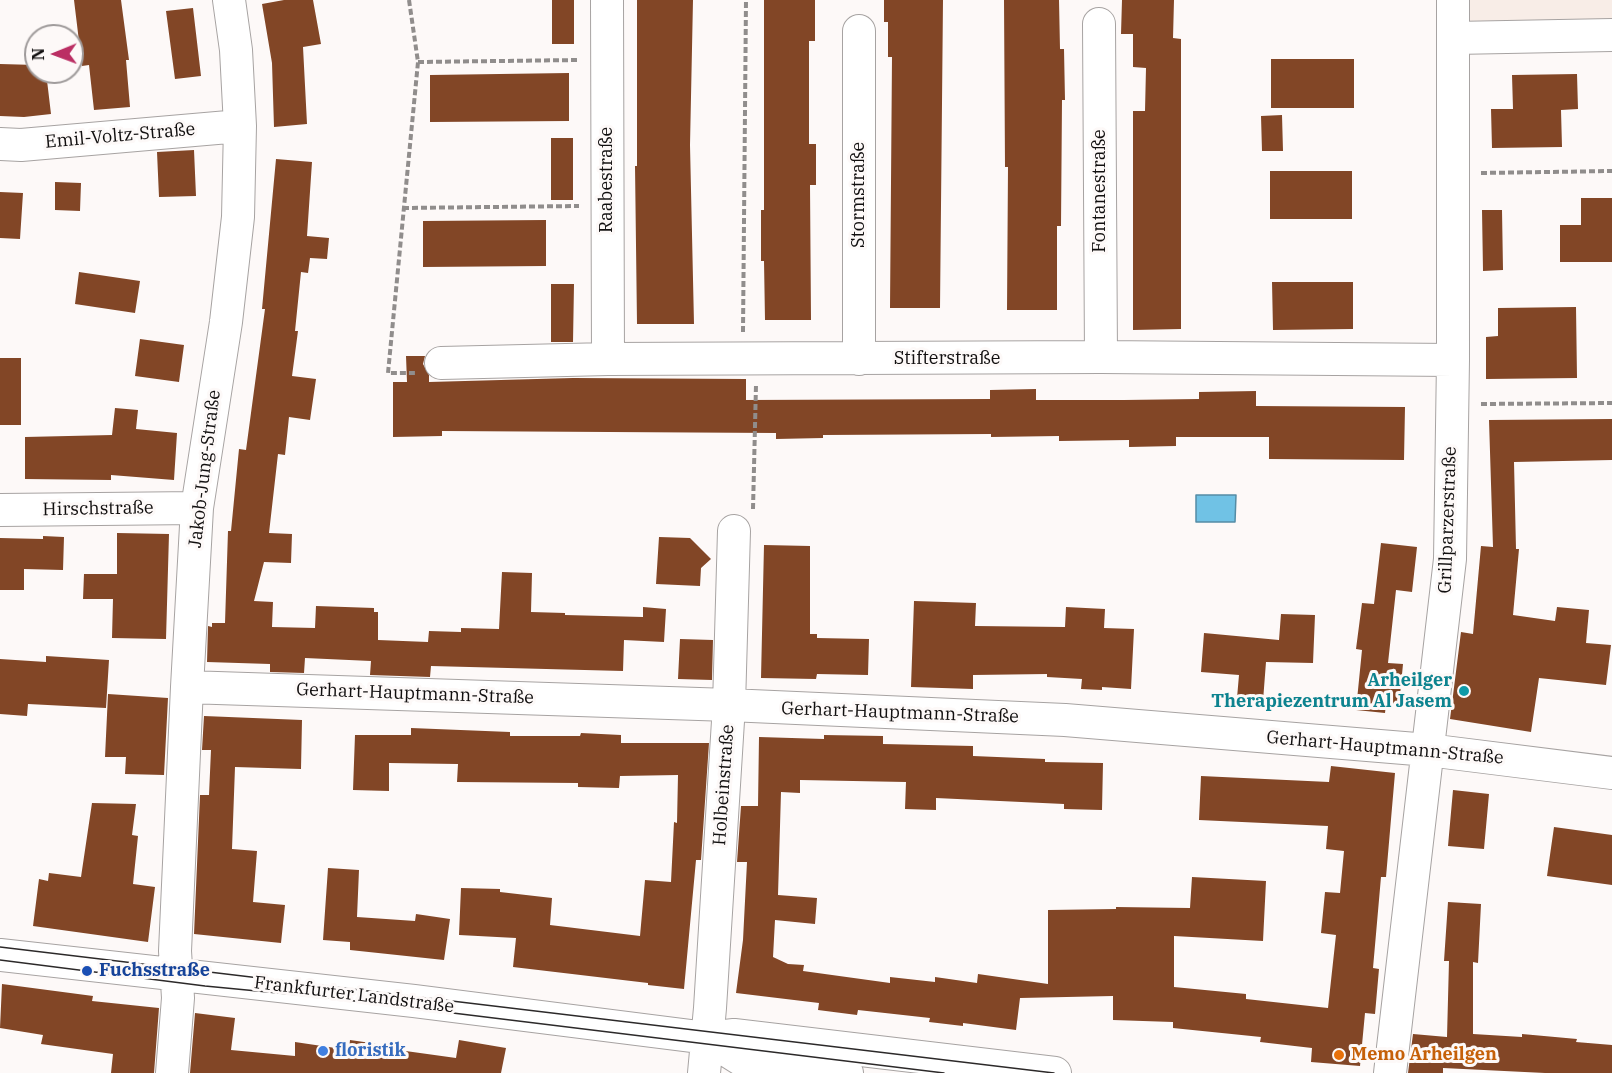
<!DOCTYPE html>
<meta charset="utf-8">
<style>
body{margin:0}
#map{position:relative;width:1612px;height:1073px;overflow:hidden;background:#fdf9f8;font-family:"IBM Plex Serif",serif}
canvas{display:block}
.north{position:absolute;left:24px;top:24px;width:60px;height:60px;box-sizing:border-box;background:#fdf9f8;border:2px solid #9f9b9b;border-radius:50%;rotate:269deg;font-size:16px;font-weight:700;line-height:24px;text-align:center;color:#110f0f}
.north::after{content:'';display:block;margin:auto;width:21px;height:27px;background:#bb2f64;clip-path:polygon(50% 0,100% 100%,50% 72%,0 100%)}
</style>
<div id="map">
<canvas width="1612" height="1073"></canvas>
<div class="north">N</div>
</div>
<script>
const c = document.querySelector('canvas').getContext('2d');
c.lineJoin = 'round';
function paint(path, color) { c.fillStyle = color; c.fill(path, 'evenodd'); }
const poly = rows => new Path2D(rows.map(r => 'M' + r).join(''));
function trace(path, color, width, dash) { c.strokeStyle = color; c.lineWidth = width; c.lineCap = dash ? 'butt' : 'round'; c.setLineDash(dash || []); c.stroke(path); }
function write(font, color, halo, rows, align = 'center') {
  c.font = font + ' "IBM Plex Serif",serif'; c.lineWidth = 6; c.setLineDash([]); c.textBaseline = 'middle'; c.strokeStyle = halo; c.fillStyle = color; for (const [text, x, y, turn = 0] of rows) {
    c.save(); c.translate(x, y); c.rotate((+turn || 0) * Math.PI / 180); c.textAlign = isNaN(turn) ? turn : align; if (halo) c.strokeText(text, 0, 0); c.fillText(text, 0, 0); c.restore();
  }
}
paint(poly([
 [1454,0,1612,0,1612,35,1454,38]
]), '#f8ede7');
const water = poly([
 [1196,495,1236,495,1235,522,1196,522,1196,495]
]);
paint(water, '#70c2e5');
trace(water, '#548ca5', 1.5);
paint(poly([
 [74,0,121,0,129,60,126,60,130,107,94,110,89,65,82,66],
 [284,0,313,0,321,44,303,47,307,124,274,127,272,63,262,4],
 [552,0,574,0,574,44,552,44],
 [637,0,693,0,690,145,694,324,637,324,635,166,637,166],
 [764,0,815,0,815,41,809,41,809,144,816,144,816,185,810,185,811,320,765,320,764,261,761,261,761,210,764,210],
 [884,0,943,0,940,308,890,308,892,57,888,57,888,22,884,22],
 [1004,0,1059,0,1060,49,1064,49,1065,100,1062,100,1061,226,1057,226,1057,310,1007,310,1008,167,1005,167],
 [1122,0,1174,0,1173,38,1181,39,1181,329,1133,330,1133,111,1145,111,1146,68,1133,67,1133,34,1121,34],
 [193,8,201,76,175,79,166,11],
 [1271,59,1354,59,1354,108,1271,108],
 [0,64,36,65,36,72,46,72,51,114,24,117,0,116],
 [569,73,569,121,430,122,430,75],
 [1577,74,1578,109,1561,110,1562,147,1492,148,1491,109,1513,109,1512,75],
 [1282,115,1283,151,1262,151,1261,116],
 [551,138,573,138,573,200,551,200],
 [194,150,196,196,159,197,157,152],
 [276,159,312,162,307,236,329,238,327,259,310,258,308,273,301,272,295,331,298,331,292,376,316,379,310,420,289,417,285,455,278,454,269,533,292,534,291,563,264,562,254,601,273,602,272,627,315,628,316,606,374,608,374,612,378,612,378,640,428,642,429,631,461,632,461,628,499,629,502,572,532,573,531,612,565,613,565,615,643,617,643,607,666,609,664,642,624,640,623,671,431,666,430,677,370,675,371,661,305,658,304,673,270,672,270,664,207,662,208,626,212,627,212,623,225,623,228,531,231,531,239,449,246,450,265,309,262,309],
 [1270,171,1352,171,1352,219,1270,219],
 [55,182,81,183,80,211,55,210],
 [0,192,23,193,20,239,0,238],
 [1581,198,1612,198,1612,262,1560,262,1560,225,1581,225],
 [1482,210,1502,210,1503,270,1483,271],
 [546,220,546,266,423,267,423,221],
 [79,272,140,281,135,313,75,304],
 [1272,282,1353,282,1353,329,1273,330],
 [551,284,574,284,573,342,551,342],
 [1576,307,1577,378,1486,379,1486,337,1498,336,1498,308],
 [140,339,184,345,179,382,135,376],
 [406,356,425,356,423,364,429,375,429,382,573,378,746,379,746,400,990,399,990,390,1036,389,1036,400,1124,400,1199,399,1199,392,1256,391,1256,406,1405,407,1404,460,1269,459,1269,437,1176,437,1176,446,1129,447,1129,440,1059,441,1059,436,991,437,991,434,823,435,823,438,776,439,776,433,442,431,442,436,393,437,393,382,407,382],
 [0,358,21,358,21,425,0,425],
 [115,408,138,410,136,429,177,433,174,480,111,475,111,480,25,479,25,437,112,435],
 [1612,419,1612,460,1514,462,1516,549,1519,549,1513,615,1555,621,1557,607,1589,610,1586,643,1611,645,1606,685,1539,678,1531,732,1450,719,1461,632,1473,634,1481,546,1493,547,1489,420],
 [117,533,169,534,166,639,112,638,113,599,83,599,84,574,117,574],
 [43,536,64,537,63,570,24,569,24,590,0,590,0,538,43,539],
 [659,537,690,538,711,559,701,568,700,586,656,584],
 [1381,543,1417,547,1412,592,1396,590,1388,663,1403,664,1399,706,1386,704,1385,713,1356,710,1362,650,1356,649,1362,603,1374,604],
 [764,545,810,546,810,634,817,634,817,638,869,639,868,675,817,674,816,679,761,678],
 [914,601,976,603,975,626,1065,627,1066,607,1105,609,1104,628,1134,629,1131,689,1102,687,1102,690,1081,689,1082,679,1047,677,1047,674,973,675,973,689,911,687],
 [1281,614,1315,615,1313,663,1266,662,1263,701,1237,698,1239,675,1201,672,1204,633,1279,640],
 [680,639,713,640,712,680,678,679],
 [46,656,109,660,106,708,28,704,27,716,0,714,0,659,46,662],
 [108,694,168,698,164,775,125,774,126,757,105,757],
 [204,716,302,720,301,769,235,767,232,849,257,851,253,902,285,905,281,943,194,934,200,795,209,795,211,750,202,750],
 [411,728,510,732,510,736,580,736,581,733,621,735,621,743,709,743,701,860,696,860,684,989,648,985,648,983,513,967,516,938,459,935,461,888,500,889,500,892,552,898,550,925,640,936,645,880,671,882,674,822,677,823,678,775,620,776,619,788,578,787,578,783,457,782,458,764,389,763,389,791,353,790,355,735,411,735],
 [824,735,883,736,883,744,973,746,973,756,1045,759,1045,762,1103,763,1102,810,1064,809,1064,804,936,798,936,810,905,809,906,782,800,780,800,793,781,792,778,895,817,898,815,924,775,920,773,957,788,964,804,965,803,971,890,983,890,977,935,982,935,977,977,983,978,974,1048,984,1048,910,1116,909,1116,907,1190,908,1192,877,1266,881,1263,941,1174,936,1174,987,1246,994,1246,999,1328,1008,1336,935,1321,933,1325,892,1340,893,1344,851,1326,849,1328,826,1199,820,1201,776,1329,782,1331,766,1395,773,1386,877,1381,877,1373,968,1379,969,1375,1014,1365,1013,1360,1066,1311,1062,1312,1048,1260,1042,1261,1037,1173,1028,1173,1022,1113,1020,1113,996,1020,998,1016,1030,963,1023,963,1026,929,1022,930,1018,858,1010,857,1015,818,1010,819,1003,736,993,743,940,747,862,737,862,741,806,758,806,759,737,824,739],
 [1453,790,1489,794,1484,849,1448,846],
 [92,803,136,804,132,835,138,836,133,884,155,887,148,942,33,926,39,879,48,881,49,873,81,877],
 [1554,827,1612,835,1612,885,1547,876],
 [328,868,359,870,357,917,415,921,416,914,450,919,444,960,350,950,350,942,323,940],
 [1448,902,1481,904,1478,963,1473,962,1473,1034,1522,1037,1522,1034,1577,1039,1576,1042,1612,1045,1612,1073,1545,1073,1443,1068,1443,1073,1408,1073,1413,1034,1447,1037,1449,961,1444,961],
 [2,984,93,996,92,1001,159,1008,154,1073,111,1073,113,1054,41,1044,43,1035,0,1028],
 [195,1013,235,1018,231,1050,295,1056,295,1042,349,1050,350,1040,385,1045,384,1048,456,1058,459,1040,506,1048,501,1073,190,1073]
]), '#824626');
const minor = poly([
 [607,0,608,359],
 [1099,24,1101,357],
 [1454,38,1612,35],
 [0,144,21,145,240,126],
 [859,359,859,31],
 [441,363,608,359,1101,357,1453,360],
 [0,510,197,508],
 [187,687,729,705,1065,720,1428,750,1612,773],
 [0,955,414,1001,707,1038,734,1035,1055,1073],
 [707,1038,742,1060,847,1073],
 [172,1073,178,998,175,951,187,687,197,508,226,322,238,217,240,126,236,50,229,0],
 [704,1073,710,1008,729,705,734,531],
 [1390,1073,1450,559,1453,360,1453,0]
]);
trace(minor, '#a7a3a2', 34);
trace(poly([
 [409,0,418,62,388,373,417,373],
 [418,62,579,60],
 [1481,173,1612,171],
 [403,208,579,206],
 [743,332,746,0],
 [1481,404,1612,403],
 [753,509,756,385]
]), '#908d8c', 4, [6, 3]);
trace(minor, '#fff', 32);
trace(poly([
 [0,947,1054,1073],
 [0,960,205,986,330,998,944,1073]
]), '#2c2929', 1.5);
for (const [x, y, r, color] of [
 [1464,691,6,"#0f9aa8"],
 [87,971,6,"#1a4fb4"],
 [323,1051,6,"#3f7fe0"],
 [1339,1055,6,"#e8710a"]
]) { const dot = new Path2D(); dot.arc(x, y, r, 0, 2 * Math.PI); c.fillStyle = color; c.fill(dot); trace(dot, '#fdf9f8', 2); }
write('18px', '#110f0f', '#fdf9f8', [
 ["Emil-Voltz-Straße",120,136,-5],
 ["Raabestraße",607,180,-90],
 ["Fontanestraße",1100,191,-90],
 ["Stormstraße",859,195,-90],
 ["Stifterstraße",947,359],
 ["Jakob-Jung-Straße",205,469,-83],
 ["Hirschstraße",98,509,-1],
 ["Grillparzerstraße",1448,520,-88],
 ["Gerhart-Hauptmann-Straße",415,694,2],
 ["Gerhart-Hauptmann-Straße",900,713,2],
 ["Gerhart-Hauptmann-Straße",1385,748,5],
 ["Holbeinstraße",724,785,-86],
 ["Frankfurter Landstraße",354,995,7]
]);
write('bold 18px', '#0d838f', '#fdf9f8', [
 ["Arheilger",1452,681],
 ["Therapiezentrum Al Jasem",1452,702]
], 'right');
write('bold 18px', '#164399', '#fdf9f8', [
 ["Fuchsstraße",99,971]
], 'left');
write('bold 18px', '#366cbe', '#fdf9f8', [
 ["floristik",335,1051]
], 'left');
write('bold 18px', '#c56008', '#fdf9f8', [
 ["Memo Arheilgen",1351,1055]
], 'left');
</script>
